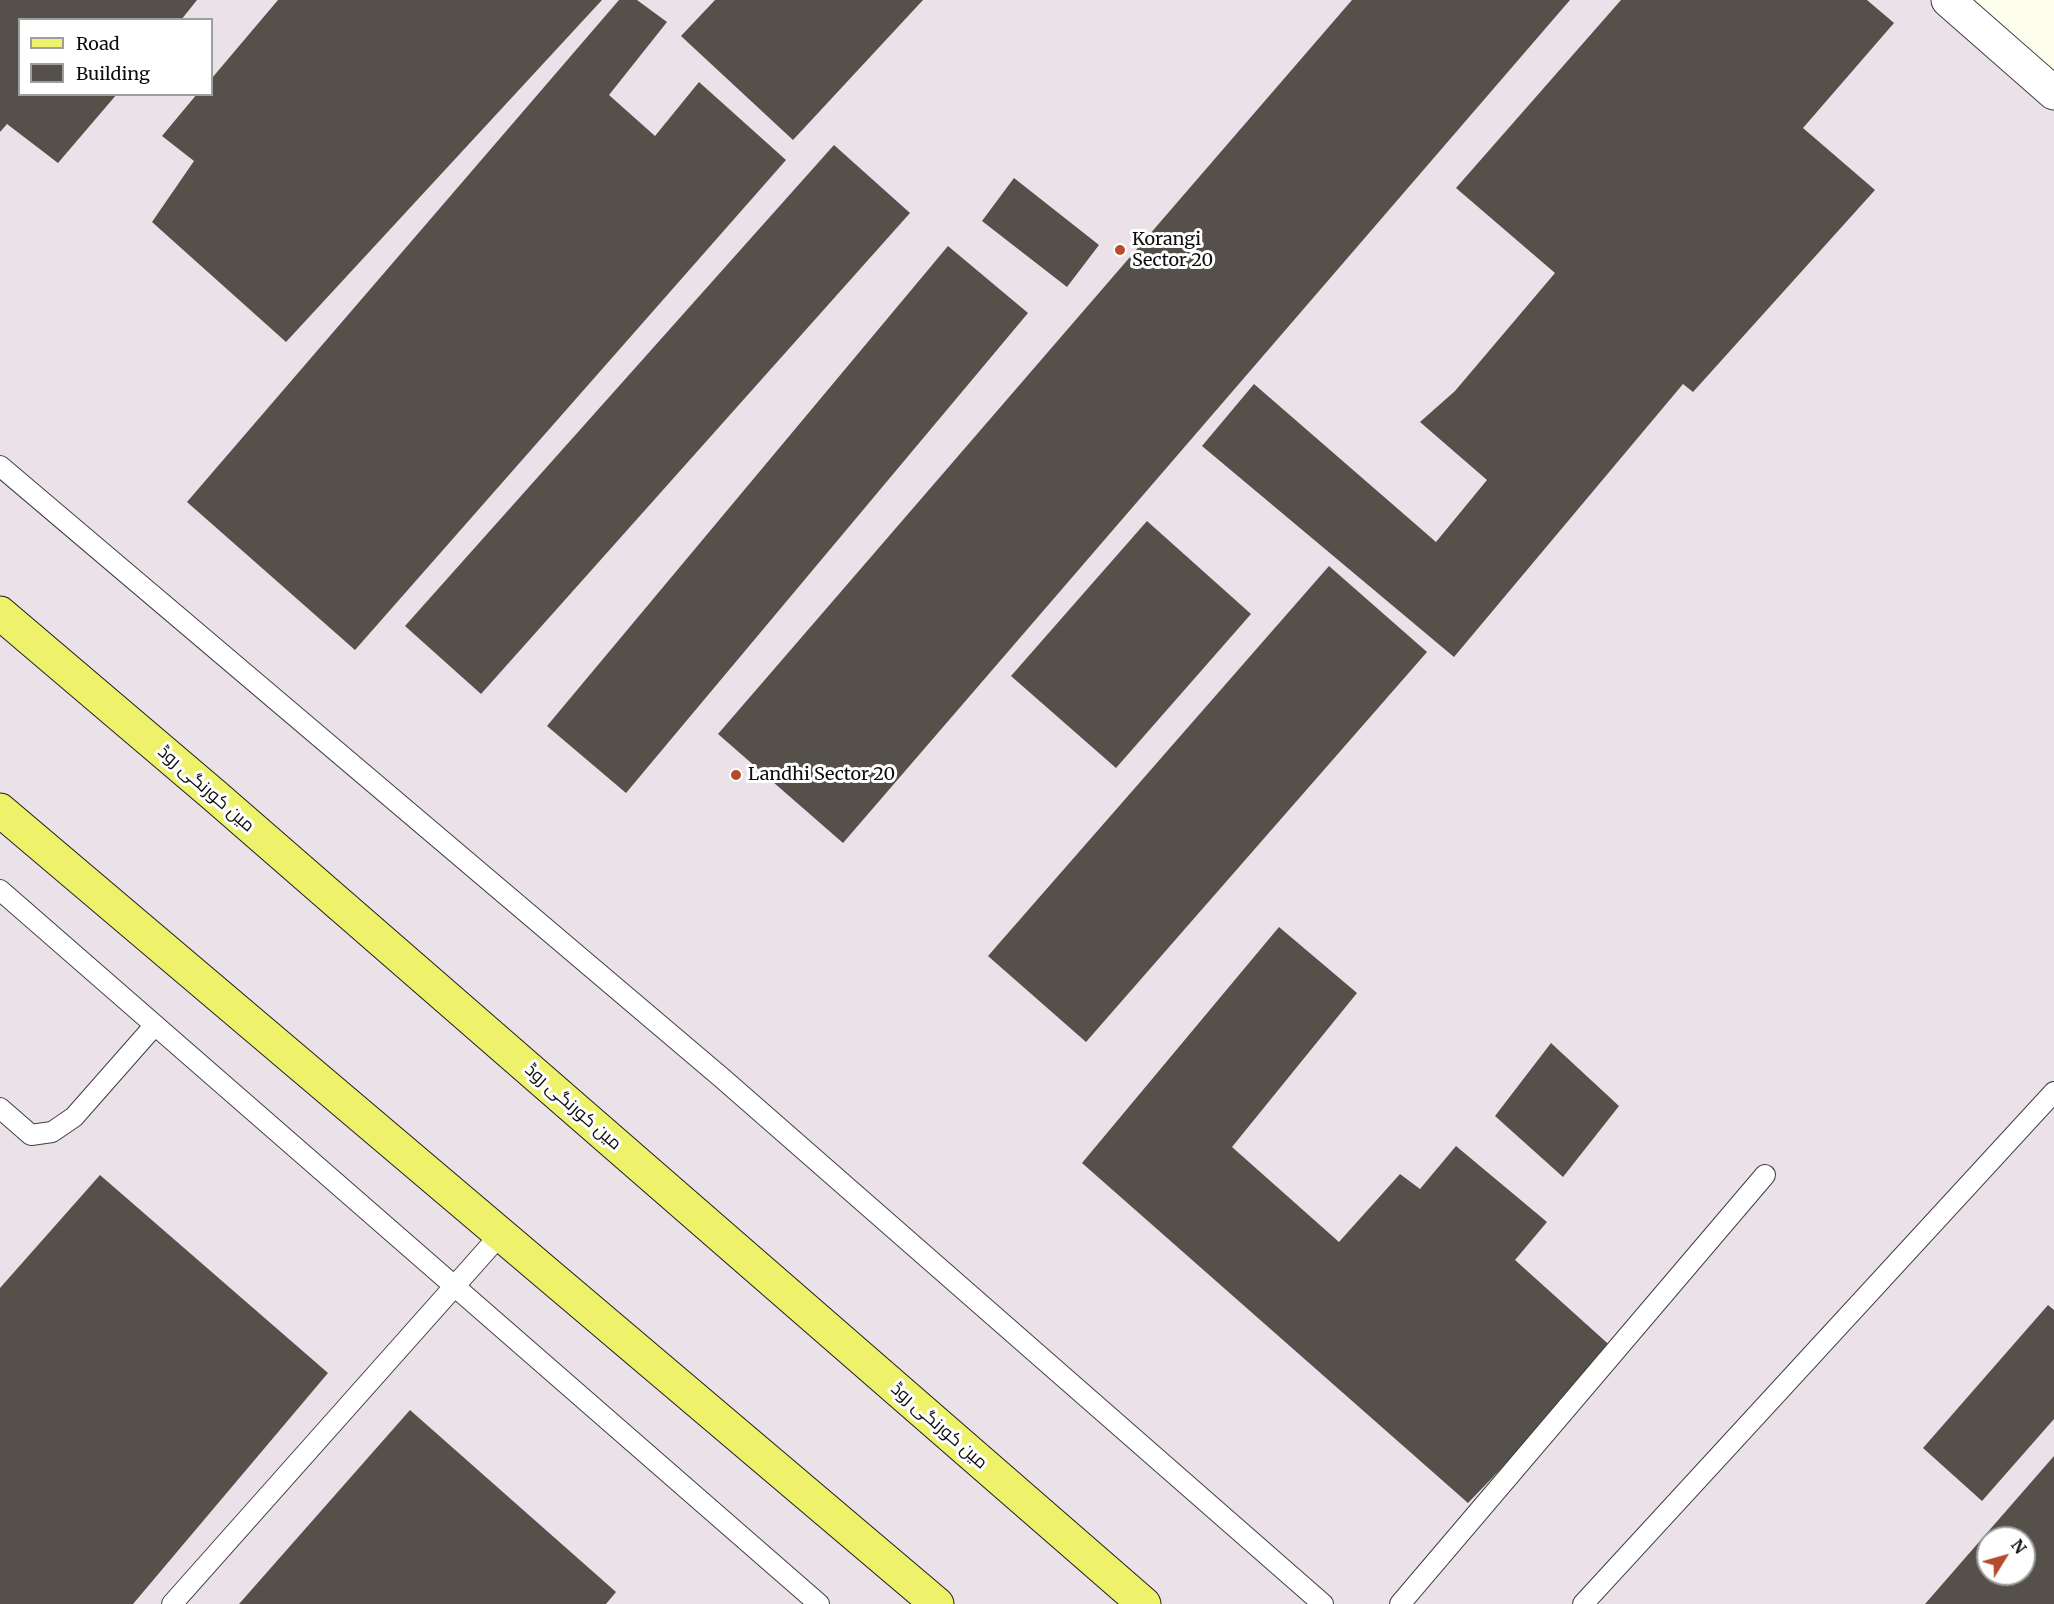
<!DOCTYPE html>
<meta charset="utf-8">
<style>
body{margin:0}
#map{position:relative;width:2054px;height:1604px;overflow:hidden;background:#fdfeed;font-family:Merriweather,serif}
canvas{display:block}
.legend{position:absolute;left:18px;top:18px;width:195px;height:78px;box-sizing:border-box;background:#fff;border:2px solid #9e9e9e;margin:0;padding:8px 10px;list-style:none;font-size:18px;color:#0d0d0d}
.legend li{display:flex;align-items:center;gap:12px;height:30px}
.legend b{width:30px;border:2px solid #9e9e9e}
.north{position:absolute;left:1976px;top:1526px;width:60px;height:60px;box-sizing:border-box;background:#fff;border:2px solid #9e9e9e;border-radius:50%;rotate:53deg;font-size:16px;font-weight:700;line-height:24px;text-align:center;color:#0d0d0d}
.north::after{content:'';display:block;margin:auto;width:21px;height:27px;background:#b54a2c;clip-path:polygon(50% 0,100% 100%,50% 72%,0 100%)}
</style>
<div id="map">
<canvas width="2054" height="1604"></canvas>
<ul class="legend">
<li><b style="height:8px;background:#eef16a"></b>Road</li>
<li><b style="height:16px;background:#55514a"></b>Building</li>
</ul>
<div class="north">N</div>
</div>
<script>
const c = document.querySelector('canvas').getContext('2d');
c.lineJoin = 'round';
function paint(path, color) { c.fillStyle = color; c.fill(path, 'evenodd'); }
const poly = rows => new Path2D(rows.map(r => 'M' + r).join(''));
function trace(path, color, width, dash) { c.strokeStyle = color; c.lineWidth = width; c.lineCap = dash ? 'butt' : 'round'; c.setLineDash(dash || []); c.stroke(path); }
function write(font, color, halo, rows, align = 'center') {
  c.font = font + ' Merriweather,Cairo,serif'; c.lineWidth = 6; c.setLineDash([]); c.textBaseline = 'middle'; c.strokeStyle = halo; c.fillStyle = color; for (const [text, x, y, turn = 0] of rows) {
    c.save(); c.translate(x, y); c.rotate((+turn || 0) * Math.PI / 180); c.textAlign = isNaN(turn) ? turn : align; if (halo) c.strokeText(text, 0, 0); c.fillText(text, 0, 0); c.restore();
  }
}
paint(poly([
 [0,0,1972,0,2054,71,2054,1604,0,1604],
 [20,20,212,20,212,94,20,94],
 [1988,1538,2024,1538,2024,1574,1988,1574]
]), '#ebe1e9');
paint(poly([
 [0,0,197,0,181,20,20,20,20,94,117,94,58,163,7,124,0,132],
 [278,0,602,0,286,342,152,222,194,161,162,136,197,94,212,94,212,78],
 [619,0,637,0,667,22,609,95,655,136,699,82,786,160,355,650,187,502],
 [715,0,923,0,793,140,681,36],
 [1352,0,1570,0,843,843,718,734],
 [1621,0,1867,0,1894,23,1803,128,1875,190,1693,392,1683,384,1454,657,1202,446,1254,384,1436,542,1487,480,1420,422,1455,391,1555,273,1456,188],
 [834,145,910,213,481,694,405,626],
 [1014,178,1099,245,1067,287,982,221],
 [948,246,1028,313,626,793,547,726],
 [1147,521,1251,614,1116,768,1011,676],
 [1329,566,1427,652,1086,1042,988,956],
 [1279,927,1357,993,1232,1147,1339,1242,1400,1174,1420,1189,1456,1146,1547,1222,1515,1260,1615,1350,1468,1503,1082,1163],
 [1551,1043,1619,1106,1563,1177,1495,1116],
 [100,1175,328,1373,133,1604,0,1604,0,1288],
 [2048,1305,2054,1310,2054,1419,1982,1501,1923,1448],
 [410,1410,616,1592,606,1604,239,1604],
 [2054,1456,2054,1604,1925,1604],
 [1988,1538,2024,1538,2024,1574,1988,1574]
]), '#55514a');
const lane = poly([
 [0,466,722,1078,1323,1604],
 [0,890,819,1604],
 [0,1108,31,1135,52,1132,74,1117,155,1025],
 [172,1604,500,1235],
 [1400,1604,1765,1175],
 [1583,1604,2054,1092]
]);
const street = poly([
 [1948,0,2054,93]
]);
const primary = poly([
 [0,613,214,795,1144,1604],
 [0,810,937,1604]
]);
trace(lane, '#404040', 22);
trace(street, '#404040', 35);
trace(primary, '#1e1e1e', 35);
trace(lane, '#fff', 20);
trace(street, '#fff', 33);
trace(primary, '#eef16a', 33);
for (const [x, y, r, color] of [
 [1120,250,6,"#b54a2c"],
 [736,775,6,"#b54a2c"]
]) { const dot = new Path2D(); dot.arc(x, y, r, 0, 2 * Math.PI); c.fillStyle = color; c.fill(dot); trace(dot, '#fff', 2); }
write('18px', '#0d0d0d', '#fff', [
 ["Korangi",1132,240],
 ["Sector 20",1132,261],
 ["Landhi Sector 20",748,775]
], 'left');
write('18px', '#0d0d0d', '#fff', [
 ["مین کورنگی روڈ",206,789,41],
 ["مین کورنگی روڈ",573,1107,41],
 ["مین کورنگی روڈ",939,1426,41]
]);
</script>
